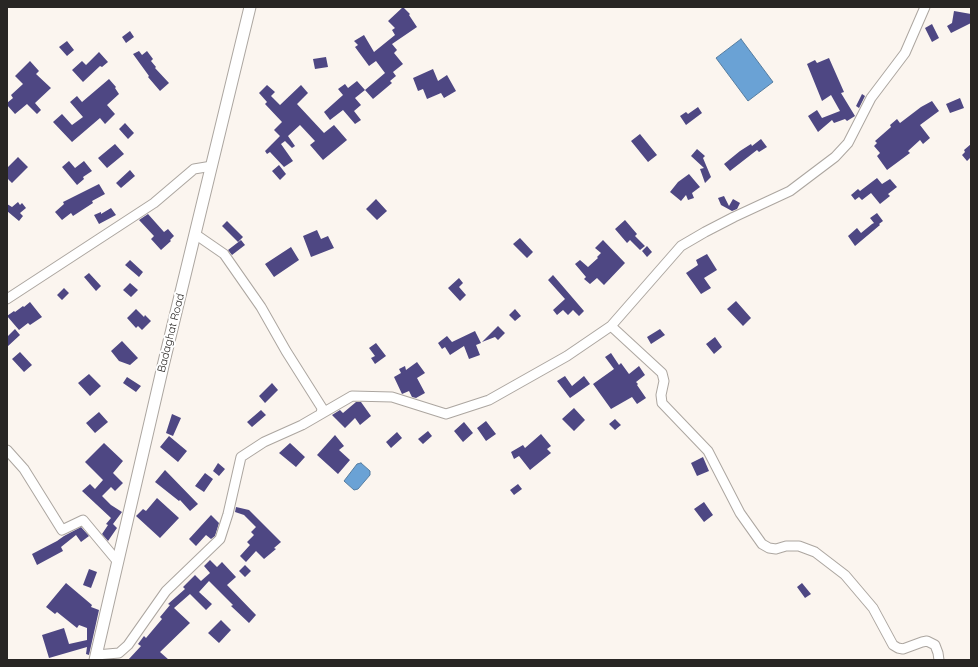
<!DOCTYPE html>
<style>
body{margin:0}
#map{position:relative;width:978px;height:667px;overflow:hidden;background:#fbf5ef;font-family:Quicksand,sans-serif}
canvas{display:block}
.frame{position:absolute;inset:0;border:8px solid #282624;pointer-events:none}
</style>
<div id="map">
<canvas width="978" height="667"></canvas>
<div class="frame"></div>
</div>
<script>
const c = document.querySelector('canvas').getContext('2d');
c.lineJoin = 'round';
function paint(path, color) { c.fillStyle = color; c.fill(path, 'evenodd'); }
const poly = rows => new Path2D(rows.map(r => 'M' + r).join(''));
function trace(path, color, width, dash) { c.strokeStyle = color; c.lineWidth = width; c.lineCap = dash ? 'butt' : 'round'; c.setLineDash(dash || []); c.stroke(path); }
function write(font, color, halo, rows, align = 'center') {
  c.font = font + ' Quicksand,sans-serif'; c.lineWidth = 4; c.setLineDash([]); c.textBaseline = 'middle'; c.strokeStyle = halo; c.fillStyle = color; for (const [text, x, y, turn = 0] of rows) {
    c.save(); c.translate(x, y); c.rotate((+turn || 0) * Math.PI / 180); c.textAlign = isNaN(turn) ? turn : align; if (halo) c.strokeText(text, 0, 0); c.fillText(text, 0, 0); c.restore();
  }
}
const water = poly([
 [741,39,773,82,748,101,716,58,741,39],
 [361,463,370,471,370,475,358,489,354,490,344,481,357,464,361,463]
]);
paint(water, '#6aa2d5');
trace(water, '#567da0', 1);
paint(poly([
 [403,7,410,14,409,15,417,27,392,44,397,50,394,53,403,64,393,72,396,76,390,81,392,83,373,99,365,90,385,73,376,61,369,66,355,47,358,45,354,41,364,35,374,52,395,35,392,30,395,28,388,21],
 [954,11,971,14,971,23,951,33,947,26,952,23],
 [932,24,939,38,932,42,925,28],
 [130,31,134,37,126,43,122,37],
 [67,41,74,50,67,56,59,47],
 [139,51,142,55,147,51,153,59,151,61,156,67,155,68,169,83,160,91,148,77,149,76,133,54],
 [99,52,108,62,102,67,100,66,83,82,72,70,82,61,86,65],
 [326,57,328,67,315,69,313,59],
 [829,58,844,92,841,93,855,116,847,121,845,119,834,123,832,120,818,132,808,116,817,110,822,118,840,111,831,95,822,101,807,64,815,60,817,63],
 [30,61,39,71,36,74,51,88,35,103,41,110,37,114,27,104,15,114,7,105,7,103,13,98,11,95,23,84,15,76],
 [433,69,438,81,447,75,456,91,444,98,441,93,427,99,423,89,418,91,413,78],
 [109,79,116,87,115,88,119,94,107,105,115,114,105,124,100,118,72,142,53,122,62,114,72,125,83,117,70,102,77,96,82,102],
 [357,81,365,90,355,98,361,105,354,111,361,120,355,124,343,110,330,120,324,112,343,95,338,89,345,84,348,88],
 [267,85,275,92,271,96,280,105,301,85,308,93,297,104,324,133,334,125,347,140,323,160,310,145,315,141,300,125,288,136,295,146,292,148,285,141,281,144,293,161,284,167,270,152,267,154,265,151,280,136,274,130,282,122,265,104,267,102,259,93],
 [862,94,865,96,859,108,856,106],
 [960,98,964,108,950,113,946,104],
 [932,101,939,111,920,125,930,138,923,144,920,140,908,151,910,153,887,170,877,156,880,153,874,146,877,143,875,141,891,127,890,125,897,119,900,123,921,107],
 [698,107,702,113,686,125,680,116,686,112,688,114],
 [125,123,134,133,128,139,119,129],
 [640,134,657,155,648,162,631,141],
 [761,139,767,147,759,152,757,150,730,171,724,164,740,151,751,144,752,146],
 [115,144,124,154,107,168,98,158],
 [971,144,971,159,970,158,967,161,962,155,965,152,964,150],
 [697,149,705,156,703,158,711,177,705,183,700,169,704,168,691,156],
 [18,157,28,167,12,183,7,178,7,168],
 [69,161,75,168,84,161,92,171,83,177,84,179,77,185,62,167],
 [279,165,286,174,280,180,272,171],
 [130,170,135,176,121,188,116,183],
 [689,174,700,187,692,193,694,198,688,200,686,195,681,201,670,192,678,182],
 [877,178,882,184,890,179,897,187,888,194,890,196,880,204,871,193,862,200,859,197,855,200,851,195,858,189,860,191],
 [99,184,105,194,92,201,93,203,73,216,71,213,62,220,55,212,64,204,63,202],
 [724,196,729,206,733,199,740,203,737,209,732,211,721,205,718,198],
 [376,199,387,211,377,220,366,209],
 [18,202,20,205,22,203,26,208,20,213,23,216,19,221,7,211,7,204,12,207],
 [111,208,116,215,99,224,94,215,101,212,101,214],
 [877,213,883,221,879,224,880,225,855,246,848,236,857,228,861,233,872,224,874,223,870,218],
 [148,214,164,232,168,229,174,236,170,240,171,241,161,250,151,239,154,236,139,220],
 [625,220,637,234,635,236,645,246,640,250,630,240,627,243,615,229],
 [227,221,243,237,238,242,222,226],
 [317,230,321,239,328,236,334,248,311,257,303,236],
 [520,238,533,252,527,258,513,244],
 [241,240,245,245,232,255,228,250],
 [603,240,625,263,604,285,597,278,590,284,584,279,586,277,575,264,580,260,588,267,598,258,597,257,601,253,595,248],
 [647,246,652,252,647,257,642,251],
 [291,247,299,260,274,277,265,264],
 [707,254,717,270,704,278,711,288,701,294,686,273,698,265,696,260],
 [130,260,143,272,139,277,125,265],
 [89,273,101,286,96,291,84,277],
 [553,275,584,311,579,316,573,310,568,315,563,310,557,315,553,310,565,299,548,280],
 [459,278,463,283,459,287,466,295,460,301,448,288],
 [130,283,138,290,131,297,123,290],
 [64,288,69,293,62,300,57,295],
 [736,301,751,318,743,326,727,309],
 [30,302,42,317,30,325,28,323,19,330,7,316,14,311,15,312,23,306,24,307],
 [136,309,144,317,145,315,151,321,142,330,138,326,136,328,127,318],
 [515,309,521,316,515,321,509,315],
 [498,326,505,333,498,340,495,337,482,342],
 [15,329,20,335,7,347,7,337],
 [660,329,665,335,651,344,647,337],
 [475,331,481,343,476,345,480,355,469,359,464,346,450,355,445,347,442,349,438,343,447,336,452,342],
 [715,337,722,347,714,354,706,344],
 [122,341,138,358,130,365,119,361,111,351],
 [376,343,386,356,375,364,371,358,375,356,369,348],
 [20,352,32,365,24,372,12,359],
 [611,353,619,365,621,363,629,374,639,366,645,375,636,382,638,384,637,385,646,398,637,404,632,397,611,409,593,384,614,369,605,357],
 [417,362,425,373,417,378,425,393,416,398,412,397,409,391,402,394,394,377,401,373,399,369,405,366,406,370],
 [89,374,101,386,90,396,78,383],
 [565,376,572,386,584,376,590,384,570,398,557,381],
 [127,377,141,386,136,392,123,383],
 [272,383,278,390,265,403,259,396],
 [356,402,361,402,371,416,360,425,355,418,345,428,332,415,340,410,343,413],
 [574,408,585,420,574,431,562,419],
 [261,410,266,415,252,427,247,422],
 [99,412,108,422,95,433,86,423],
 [172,414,181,418,173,436,166,433],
 [615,419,621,425,615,430,609,424],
 [486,421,496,434,486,441,477,428],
 [464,422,473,433,463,442,454,431],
 [428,431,432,436,423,444,418,439],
 [397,432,402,438,391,448,386,442],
 [541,434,551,446,547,449,551,453,530,470,519,456,514,459,511,452,523,445,525,448],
 [335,435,344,446,339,450,350,460,338,474,317,455],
 [169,436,187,451,178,462,160,447],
 [104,443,123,461,113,473,123,483,115,491,111,487,102,496,111,505,122,512,113,524,117,528,108,541,102,534,108,525,106,524,111,518,82,491,90,484,95,489,103,480,85,462],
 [290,443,305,457,296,467,279,453],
 [703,457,709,471,697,476,691,463],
 [218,463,225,469,219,476,213,471],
 [165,470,198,504,190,511,180,500,179,501,155,482],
 [205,473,213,479,204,492,195,486],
 [518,484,522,489,514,495,510,490],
 [157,498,179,518,160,538,136,516,143,509,146,511],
 [704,502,713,515,704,522,694,509],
 [236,507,249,510,281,542,274,548,276,549,264,559,256,551,246,562,240,556,250,545,247,542,254,535,251,532,256,527,244,515,235,512],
 [211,515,219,523,215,536,211,539,206,535,196,546,189,539],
 [81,527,89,536,81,542,76,535,61,547,63,551,37,565,32,554,57,541,64,536],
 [210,560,217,567,222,562,236,577,227,585,256,615,249,623,231,606,233,605,209,581,199,592,212,604,206,610,190,594,174,608,190,623,160,652,169,660,128,660,141,646,138,644,144,636,146,638,162,619,160,617,170,605,168,604,185,589,183,587,195,575,201,581,210,573,204,566],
 [245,565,251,571,245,577,239,571],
 [89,569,97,572,91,588,83,585],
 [66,583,92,605,91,607,99,610,89,655,86,654,87,647,49,658,42,635,64,628,69,644,87,640,87,628,79,625,77,628,57,612,55,614,46,607],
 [802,583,811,594,805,598,797,587],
 [221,620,231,630,219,643,208,633]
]), '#4e4783');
const minor = poly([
 [195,234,224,254,261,307,286,351,322,408,321,414],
 [7,299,154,203,194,169,212,166],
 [611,326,662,373,664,381,661,395,662,403,708,451,740,513,762,544,769,548,776,549,786,546,799,546,815,552,845,575,873,608,893,645,898,648,903,649,922,642,927,641,935,645,938,653,939,660],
 [7,450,24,469,62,530,83,520,118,562],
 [96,655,119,653,128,645,166,591,220,539,228,514,241,457,264,442,302,425,352,396,392,397,446,414,489,400,567,356,611,326,681,246,705,232,734,217,790,191,835,157,848,143,871,98,905,53,925,7]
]);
const major = poly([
 [95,660,163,366,250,7]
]);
trace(minor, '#aca6a0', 11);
trace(major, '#aca6a0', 13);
trace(minor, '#fff', 9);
trace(major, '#fff', 11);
write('11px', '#282624', '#fff', [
 ["Badaghat Road",171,333,-76]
]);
</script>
